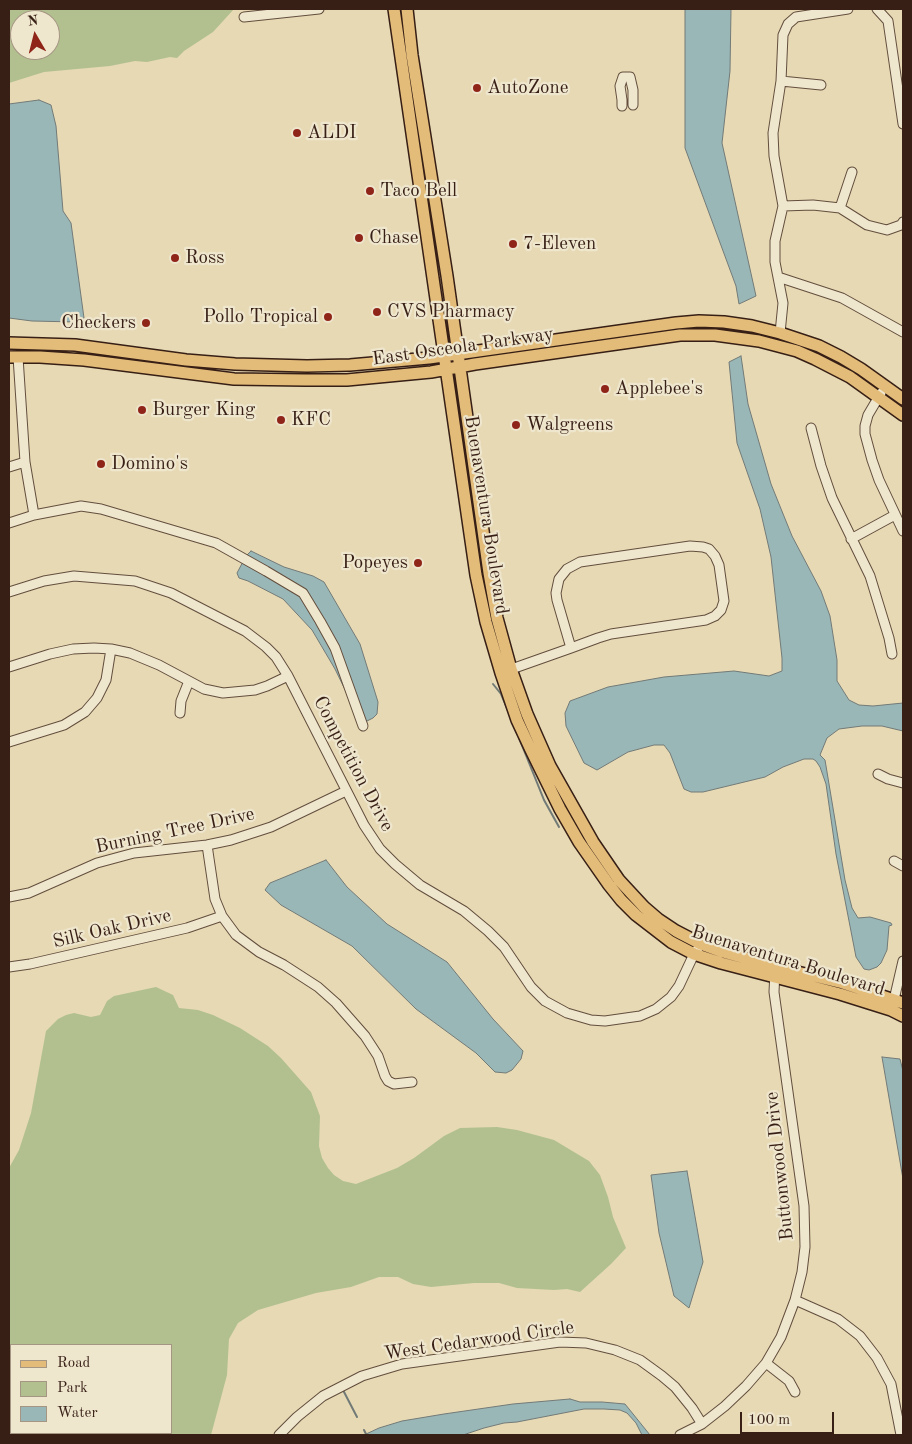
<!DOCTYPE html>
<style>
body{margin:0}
#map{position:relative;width:912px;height:1444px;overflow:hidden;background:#e6d9b4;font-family:"Old Standard TT",serif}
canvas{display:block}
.frame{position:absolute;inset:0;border:10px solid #371f15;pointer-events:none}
.legend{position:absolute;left:10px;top:1344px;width:162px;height:90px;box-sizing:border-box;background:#efe6ce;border:1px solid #a59684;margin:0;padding:6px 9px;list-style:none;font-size:15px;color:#371f15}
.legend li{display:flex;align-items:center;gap:10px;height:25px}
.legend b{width:25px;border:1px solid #a59684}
.north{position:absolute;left:10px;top:10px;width:50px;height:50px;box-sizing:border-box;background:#efe6ce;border:1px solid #a59684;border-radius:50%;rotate:352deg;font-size:14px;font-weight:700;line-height:20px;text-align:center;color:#371f15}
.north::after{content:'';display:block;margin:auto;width:18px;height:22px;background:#8f2418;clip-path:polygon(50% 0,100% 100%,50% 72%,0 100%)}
.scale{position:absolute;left:740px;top:1412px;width:94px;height:22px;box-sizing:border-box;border:2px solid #371f15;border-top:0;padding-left:6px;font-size:15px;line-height:18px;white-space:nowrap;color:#371f15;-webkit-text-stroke:4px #efe6ce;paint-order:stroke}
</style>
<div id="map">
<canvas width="912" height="1444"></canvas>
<div class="frame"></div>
<ul class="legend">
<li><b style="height:6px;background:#e3bc7a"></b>Road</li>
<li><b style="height:14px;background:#b2c08f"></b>Park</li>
<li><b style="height:14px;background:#9ab7b8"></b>Water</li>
</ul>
<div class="north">N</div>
<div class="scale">100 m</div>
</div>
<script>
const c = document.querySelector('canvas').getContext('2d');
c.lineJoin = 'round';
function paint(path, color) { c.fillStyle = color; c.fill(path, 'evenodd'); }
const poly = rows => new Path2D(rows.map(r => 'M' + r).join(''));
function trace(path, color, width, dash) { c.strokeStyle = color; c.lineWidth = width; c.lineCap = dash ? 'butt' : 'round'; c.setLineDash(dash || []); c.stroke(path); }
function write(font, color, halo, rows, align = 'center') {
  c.font = font + ' "Old Standard TT",serif'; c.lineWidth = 4.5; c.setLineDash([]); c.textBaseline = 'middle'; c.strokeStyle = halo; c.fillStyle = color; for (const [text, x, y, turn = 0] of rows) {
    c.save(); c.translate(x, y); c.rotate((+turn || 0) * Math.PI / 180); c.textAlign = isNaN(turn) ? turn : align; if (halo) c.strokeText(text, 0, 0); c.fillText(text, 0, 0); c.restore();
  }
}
paint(poly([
 [9,9,234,9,213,32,184,51,177,58,170,57,147,62,135,61,110,66,44,72,9,83],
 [20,20,50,20,50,50,20,50],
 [156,987,173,995,179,1008,198,1010,213,1015,240,1028,268,1046,281,1058,311,1092,320,1116,319,1146,322,1158,328,1168,334,1175,343,1181,356,1184,397,1168,414,1158,444,1136,460,1128,497,1127,517,1130,554,1140,589,1161,600,1175,608,1197,613,1217,626,1248,611,1264,580,1292,567,1289,554,1290,517,1288,499,1283,474,1283,431,1287,413,1284,398,1277,379,1277,351,1287,316,1293,258,1310,238,1323,229,1339,227,1375,211,1435,9,1435,9,1168,19,1150,31,1113,46,1031,58,1019,66,1015,74,1013,91,1017,100,1015,107,1001,114,996],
 [11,1345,171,1345,171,1433,11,1433]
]), '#b2c08f');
const water = poly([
 [685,9,731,9,730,71,722,143,756,296,739,304,736,286,685,148,685,9],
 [39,100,51,105,56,126,63,211,71,223,84,318,76,322,32,321,9,318,9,104,39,100],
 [741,356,748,404,771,484,792,536,821,591,830,616,837,660,837,681,849,700,859,705,873,706,903,703,903,731,882,726,862,726,839,729,827,738,820,755,825,760,845,880,852,908,858,918,870,917,891,923,892,925,889,926,887,950,881,963,877,967,869,970,864,969,856,957,836,854,826,784,820,767,816,761,813,759,804,759,783,767,765,777,703,792,691,792,684,789,670,753,664,745,654,745,628,752,597,770,584,763,566,726,565,713,570,701,608,687,664,677,734,671,769,676,782,671,782,658,771,557,760,509,737,443,729,362,741,356],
 [251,551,284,567,313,576,324,582,360,644,378,702,377,714,373,718,367,721,362,720,353,706,335,669,312,630,283,599,248,581,239,578,237,573,246,556,251,551],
 [326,860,347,887,387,924,447,962,493,1019,523,1051,521,1059,512,1070,506,1073,495,1072,476,1053,416,1009,352,946,281,905,265,890,270,883,326,860],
 [882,1057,900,1059,903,1071,903,1179,882,1057],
 [687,1171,703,1262,689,1308,674,1296,659,1233,651,1175,687,1171],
 [570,1399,580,1402,602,1402,625,1404,650,1435,642,1435,636,1423,627,1413,620,1410,604,1409,584,1409,517,1422,504,1423,484,1428,463,1435,364,1435,379,1428,402,1421,444,1414,513,1404,570,1399]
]);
paint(water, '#9ab7b8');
trace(water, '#727a77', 1);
trace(poly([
 [493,684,501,694,509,713],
 [519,738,544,800,559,827],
 [343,1390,357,1417],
 [364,1430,366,1434]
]), '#727a77', 2);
const minor = poly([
 [877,9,888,21,903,124],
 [244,17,319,9],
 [781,81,821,85],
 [622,106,622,100,620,86,623,77,630,77,633,90,633,105],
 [783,206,813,205,840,208,867,225,887,230,901,225,903,222],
 [840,208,852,172],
 [778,277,842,298,903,332],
 [780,333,783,303,775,262,775,241,783,206,774,156,773,133,781,81,783,35,788,24,796,17,848,9],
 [18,357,25,462,34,515],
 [881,393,868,415,865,426,865,434,872,460,879,480,903,531],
 [811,428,821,466,832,498,870,576,889,638,892,654],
 [9,467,25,462],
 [9,523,34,515,81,506,101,509,216,543,266,571,303,593,320,621,335,648,363,726],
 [851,539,895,515],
 [9,592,44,581,74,576,135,581,171,593,245,631,266,647,276,657,288,676,364,825,380,849,395,864,420,885,464,911,488,931,504,947,531,987,545,1001,567,1013,591,1020,605,1021,640,1016,656,1009,671,997,679,986,694,954,701,944],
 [9,667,50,654,73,649,94,648,111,649,130,653,159,665,204,689,223,693,255,690,267,686,288,676],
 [506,671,571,648,598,638,611,634,706,620,715,616,721,610,724,601,719,565,715,556,709,549,703,547,690,546,580,562,567,569,559,579,556,593,557,600,571,648],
 [180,713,181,701,189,681],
 [9,742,64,725,85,712,97,698,106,680,111,649],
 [878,774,888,779,903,783],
 [207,845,215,899,222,916,236,935,259,952,284,965,318,987,336,1003,365,1036,378,1056,385,1076,388,1081,394,1084,412,1082],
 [894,861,903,866],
 [9,897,29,893,97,863,134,853,207,845,231,840,271,827,346,791],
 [9,967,30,964,187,928,222,916],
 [893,1004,903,961],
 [795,1300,838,1319,860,1336,877,1358,891,1384,901,1435],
 [766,1363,789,1381,795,1392],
 [279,1435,297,1417,323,1396,362,1376,402,1364,560,1342,586,1343,615,1350,640,1360,662,1376,675,1387,692,1408,702,1424],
 [680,1435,702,1424,725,1406,746,1386,766,1363,781,1337,795,1300,802,1272,805,1247,804,1206,774,992,775,971]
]);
const major = poly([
 [394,9,476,575,486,622,501,673,517,720,531,750,560,809,579,842,609,885,621,900,636,915,671,942,694,954,721,963,840,994,891,1010,903,1016],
 [407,9,412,55,447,276,489,573,497,618,511,669,527,714,550,766,593,842,619,880,644,907,658,919,676,931,701,944,723,952,789,970,843,983,903,1003],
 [9,343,75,345,186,360,235,364,307,366,350,365,429,358,676,323,699,321,724,322,752,326,780,333,819,346,841,357,861,369,903,399],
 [9,357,40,357,84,360,234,379,305,380,347,380,431,372,475,364,680,335,715,335,759,341,797,351,815,359,850,377,903,415]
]);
trace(minor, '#634e3d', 11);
trace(major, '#371f15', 14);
trace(minor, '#efe6ce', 9);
trace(major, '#e3bc7a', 11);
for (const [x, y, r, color] of [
 [477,88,5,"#8f2418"],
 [297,133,5,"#8f2418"],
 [370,191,5,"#8f2418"],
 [359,238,5,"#8f2418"],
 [513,244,5,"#8f2418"],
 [175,258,5,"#8f2418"],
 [377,312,5,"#8f2418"],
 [328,317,5,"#8f2418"],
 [146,323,5,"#8f2418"],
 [605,389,5,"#8f2418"],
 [142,410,5,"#8f2418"],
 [281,420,5,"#8f2418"],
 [516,425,5,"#8f2418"],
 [101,464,5,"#8f2418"],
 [418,563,5,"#8f2418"]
]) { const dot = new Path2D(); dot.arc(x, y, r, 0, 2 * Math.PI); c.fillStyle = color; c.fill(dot); trace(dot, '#efe6ce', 2); }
write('19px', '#371f15', '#efe6ce', [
 ["AutoZone",487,88],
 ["ALDI",307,133],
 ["Taco Bell",380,191],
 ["Chase",369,238],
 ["7-Eleven",523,244],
 ["Ross",185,258],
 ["CVS Pharmacy",387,312],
 ["Pollo Tropical",318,317,"right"],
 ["Checkers",136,323,"right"],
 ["Applebee's",615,389],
 ["Burger King",152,410],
 ["KFC",291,420],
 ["Walgreens",526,425],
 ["Domino's",111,464],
 ["Popeyes",408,563,"right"]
], 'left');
write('19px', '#371f15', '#efe6ce', [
 ["East Osceola Parkway",463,347,-8],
 ["Buenaventura Boulevard",486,515,81],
 ["Competition Drive",353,764,62],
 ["Burning Tree Drive",175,831,-12],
 ["Silk Oak Drive",112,929,-13],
 ["Buenaventura Boulevard",788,961,17],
 ["Buttonwood Drive",780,1166,-96],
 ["West Cedarwood Circle",479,1341,-8]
]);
</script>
